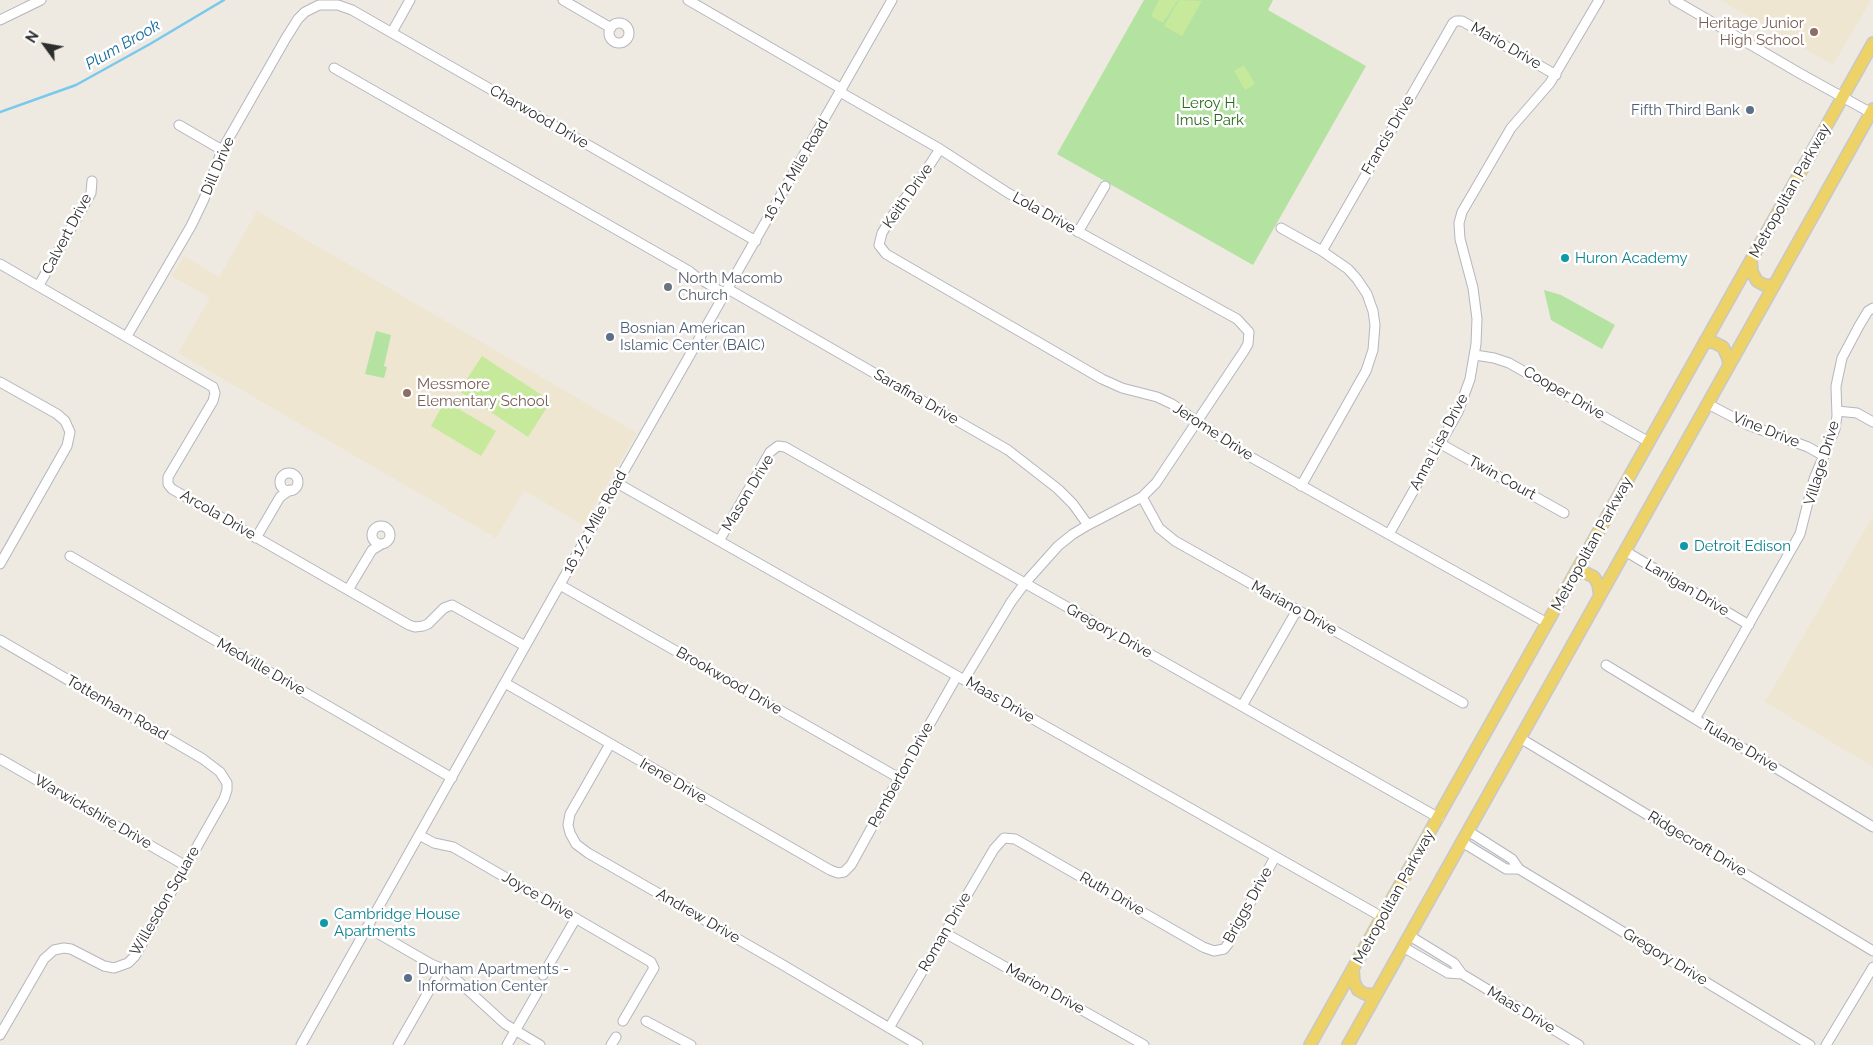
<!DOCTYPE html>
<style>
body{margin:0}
#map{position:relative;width:1873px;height:1045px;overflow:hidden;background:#eee9e1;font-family:Raleway,sans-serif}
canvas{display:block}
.north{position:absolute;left:20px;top:20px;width:50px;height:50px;-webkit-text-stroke:4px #fff;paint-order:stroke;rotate:302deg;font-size:14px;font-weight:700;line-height:20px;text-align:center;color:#2d2d2d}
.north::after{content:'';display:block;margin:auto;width:18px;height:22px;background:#2d2d2d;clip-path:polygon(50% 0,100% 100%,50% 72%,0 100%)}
</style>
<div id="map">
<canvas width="1873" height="1045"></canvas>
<div class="north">N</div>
</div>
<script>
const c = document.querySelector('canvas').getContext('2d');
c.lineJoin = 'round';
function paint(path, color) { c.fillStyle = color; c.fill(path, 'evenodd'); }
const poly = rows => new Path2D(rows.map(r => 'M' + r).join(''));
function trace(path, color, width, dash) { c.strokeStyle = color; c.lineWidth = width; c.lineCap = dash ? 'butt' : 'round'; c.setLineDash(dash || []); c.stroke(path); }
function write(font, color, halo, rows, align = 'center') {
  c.font = font + ' Raleway,sans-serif'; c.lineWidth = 5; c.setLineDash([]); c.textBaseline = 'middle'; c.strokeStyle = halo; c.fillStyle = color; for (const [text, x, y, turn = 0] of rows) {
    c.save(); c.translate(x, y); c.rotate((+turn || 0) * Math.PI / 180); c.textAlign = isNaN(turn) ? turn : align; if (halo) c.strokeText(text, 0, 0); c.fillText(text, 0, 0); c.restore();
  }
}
paint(poly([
 [1720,0,1871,0,1833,65],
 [257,211,637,433,583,525,524,490,496,538,178,353,210,298,172,276,184,256,219,277],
 [1873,516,1873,767,1765,702]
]), '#efe6d1');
paint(poly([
 [1144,0,1273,0,1268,10,1366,66,1253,265,1057,154],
 [1544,290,1561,295,1615,325,1602,349,1551,320],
 [376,331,391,335,384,366,387,367,384,378,365,374]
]), '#b4e2a0');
paint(poly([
 [1159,0,1178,0,1163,23,1161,22,1151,16],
 [1179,0,1202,1,1182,36,1164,26],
 [1244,65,1255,84,1245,90,1234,71],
 [482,356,551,401,528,437,459,391],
 [445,401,496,431,481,456,431,426]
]), '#c6e99c');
trace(poly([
 [0,112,76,85,150,44,224,0]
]), '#78c9eb', 2.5);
const minor = poly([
 [563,0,611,28],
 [688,0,842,89],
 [1674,0,1801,74,1873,114],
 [0,20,41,0],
 '609 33a10 10 0 1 1 20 0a10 10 0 1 1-20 0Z',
 [392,32,410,0],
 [334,68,689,271,695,276,725,294],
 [840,92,940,149,1008,193,1237,319,1249,332,1248,344,1244,351,1156,483,1142,497,1088,525,1073,534,1058,546,1025,583,1011,602,964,680],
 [179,125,222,150],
 [940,149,919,181,898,207,882,233,879,245,886,254,1102,379,1122,388,1157,397,1172,404,1240,451,1547,623],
 [1281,228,1322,251,1348,269,1357,279,1367,294,1373,311,1375,325,1373,350,1366,371,1301,486],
 [1078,232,1105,186],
 [1322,251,1453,23,1456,21,1462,21,1556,75],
 [0,264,213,387,215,393,213,401,168,477,168,484,172,489,409,625,415,627,423,626,428,624,444,608,452,605,525,646],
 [39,285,91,193,92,181],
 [728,289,1008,450,1058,489,1073,504,1088,525],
 [127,336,191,226,204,199,222,150,286,38,298,19,305,12,319,5,338,5,352,10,756,241],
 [1475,355,1494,358,1509,363,1649,442],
 [0,382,57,414,65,421,70,432,67,446,0,564],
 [1708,404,1748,425,1808,447,1824,456],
 [1837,411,1857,413,1873,422],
 [1441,444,1564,513],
 '280 482a9 9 0 1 1 18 0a9 9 0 1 1-18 0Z',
 [617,483,1382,917],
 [1142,497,1159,528,1175,541,1463,703],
 '372 535a9 9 0 1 1 18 0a9 9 0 1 1-18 0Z',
 [1389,534,1458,412,1470,379,1476,344,1477,319,1473,288,1460,239,1459,223,1462,212,1511,128,1550,83,1599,0],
 [256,538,280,497,290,490],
 [719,541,770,452,778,446,785,447,1439,818],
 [1625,551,1749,625],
 [70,556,452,778],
 [560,585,899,778],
 [348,590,372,550,382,544],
 [0,640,203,759,220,772,227,783,227,790,224,799,135,956,128,963,114,968,104,966,71,949,64,948,54,950,44,959,0,1035],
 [1606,665,1873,827],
 [505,683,830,870,838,873,844,872,851,865,899,778,957,676],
 [1242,706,1297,610],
 [1695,719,1800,534,1814,479,1835,429,1837,416,1836,386,1842,358,1859,326,1868,311,1873,308],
 [1520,738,1873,951],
 [610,744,570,814,568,825,570,833,576,844,588,853,783,965,918,1045],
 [0,759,186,866],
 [1468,831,1512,859,1519,869,1810,1045],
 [419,835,434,843,453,847,651,962,654,968,623,1021],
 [1462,842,1506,869,1519,869],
 [367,927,431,964,446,970,505,1024,540,1045],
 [945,933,1144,1045],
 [1410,936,1454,963,1462,974,1579,1045],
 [1403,947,1448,973,1462,974],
 [543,975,576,918],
 [646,1021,691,1045],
 [889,1028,994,849,1004,838,1015,839,1203,947,1214,951,1224,949,1228,944,1275,857],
 [301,1045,617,483,892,0],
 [398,1045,442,968],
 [507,1045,537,993],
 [611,1045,616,1037],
 [1826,1045,1873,967]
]);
const major = poly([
 [1751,260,1752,272,1757,281,1764,285,1774,286],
 [1705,341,1715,343,1723,347,1728,358,1729,365],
 [1575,573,1586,573,1594,577,1598,584,1600,596],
 [1353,970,1354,982,1358,990,1365,994,1376,995],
 [1310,1045,1873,43],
 [1348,1045,1873,109]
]);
trace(minor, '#b4b6c0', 11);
trace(major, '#c8c8c8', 14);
trace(minor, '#fff', 9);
trace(major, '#edd267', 11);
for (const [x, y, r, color] of [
 [1814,32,5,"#8d6e63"],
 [1750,110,5,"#5c6f8a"],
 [1565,258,5,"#0f9aa8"],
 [668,287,5,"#6b7280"],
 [610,337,5,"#5c6f8a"],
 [407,393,5,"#8d6e63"],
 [1684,546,5,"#0f9aa8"],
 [324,923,5,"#0f9aa8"],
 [408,978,5,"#5c6f8a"]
]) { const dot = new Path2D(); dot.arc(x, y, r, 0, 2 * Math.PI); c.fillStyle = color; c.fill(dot); trace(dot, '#fff', 2); }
write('15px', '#785e54', '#fff', [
 ["Heritage Junior",1804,23],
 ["High School",1804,40],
 ["Messmore",417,384,"left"],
 ["Elementary School",417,401,"left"]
], 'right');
write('15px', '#2d2d2d', '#fff', [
 ["Mario Drive",1506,46,30],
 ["Charwood Drive",539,117,30],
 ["Francis Drive",1388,135,-60],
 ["Dill Drive",218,166,-67],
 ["16 1/2 Mile Road",796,170,-60],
 ["Metropolitan Parkway",1790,191,-61],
 ["Keith Drive",908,196,-55],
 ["Lola Drive",1044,213,29],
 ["Calvert Drive",67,234,-62],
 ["Cooper Drive",1564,393,30],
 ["Sarafina Drive",916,397,30],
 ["Vine Drive",1766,430,22],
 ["Jerome Drive",1213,432,33],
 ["Anna Lisa Drive",1439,442,-62],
 ["Village Drive",1822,463,-73],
 ["Twin Court",1502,478,29],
 ["Mason Drive",748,493,-59],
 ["Arcola Drive",218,515,30],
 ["16 1/2 Mile Road",595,522,-61],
 ["Metropolitan Parkway",1592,544,-61],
 ["Lanigan Drive",1687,588,31],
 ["Mariano Drive",1294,608,29],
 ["Gregory Drive",1109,631,29],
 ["Medville Drive",261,667,30],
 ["Brookwood Drive",729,681,30],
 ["Maas Drive",1000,700,30],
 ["Tottenham Road",117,708,30],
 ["Tulane Drive",1740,746,31],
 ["Pemberton Drive",901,775,-61],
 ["Irene Drive",673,781,30],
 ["Warwickshire Drive",93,812,30],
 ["Ridgecroft Drive",1697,844,31],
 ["Ruth Drive",1112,894,30],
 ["Joyce Drive",538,896,30],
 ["Metropolitan Parkway",1394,897,-61],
 ["Willesdon Square",165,901,-60],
 ["Briggs Drive",1248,905,-61],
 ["Andrew Drive",698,916,30],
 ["Roman Drive",945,932,-60],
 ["Gregory Drive",1665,957,31],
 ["Marion Drive",1045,989,29],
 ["Maas Drive",1521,1010,31]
]);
write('15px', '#2b6a1e', '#fff', [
 ["Leroy H.",1210,103],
 ["Imus Park",1210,120]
]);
write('15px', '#4e5e75', '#fff', [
 ["Fifth Third Bank",1740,110,"right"],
 ["Bosnian American",620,328],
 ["Islamic Center (BAIC)",620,345],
 ["Durham Apartments -",418,969],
 ["Information Center",418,986]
], 'left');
write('15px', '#0d838f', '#fff', [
 ["Huron Academy",1575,258],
 ["Detroit Edison",1694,546],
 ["Cambridge House",334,914],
 ["Apartments",334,931]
], 'left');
write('15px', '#5b616d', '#fff', [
 ["North Macomb",678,278],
 ["Church",678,295]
], 'left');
write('italic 16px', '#12699d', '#fff', [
 ["Plum Brook",123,45,-30]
]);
</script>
